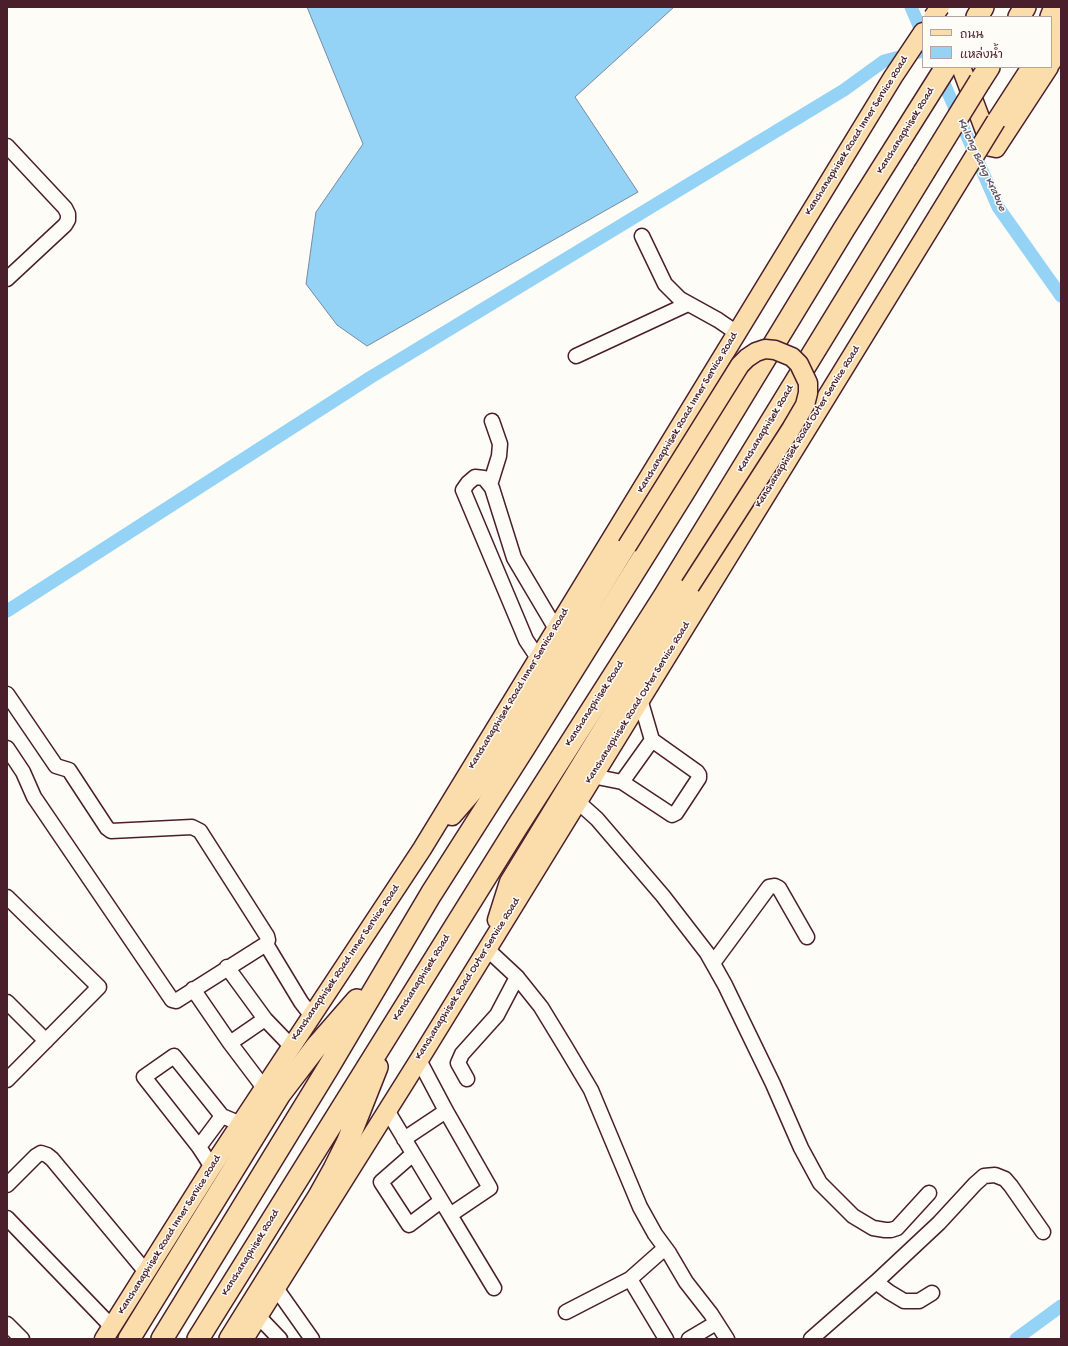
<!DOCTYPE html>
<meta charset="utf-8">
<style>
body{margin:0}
#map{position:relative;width:1068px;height:1346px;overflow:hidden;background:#fdfcf7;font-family:"Gochi Hand","Playpen Sans Thai",sans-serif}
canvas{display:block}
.frame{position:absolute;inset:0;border:8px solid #4a1f2b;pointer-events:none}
.legend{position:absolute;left:922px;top:16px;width:130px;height:52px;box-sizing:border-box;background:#fdfcf7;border:1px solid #b5a4a5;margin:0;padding:5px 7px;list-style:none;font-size:12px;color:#4a1f2b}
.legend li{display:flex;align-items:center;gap:8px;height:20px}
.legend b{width:20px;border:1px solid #b5a4a5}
</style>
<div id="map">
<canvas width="1068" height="1346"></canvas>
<div class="frame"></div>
<ul class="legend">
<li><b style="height:5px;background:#faddab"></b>ถนน</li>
<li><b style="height:11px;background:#94d3f5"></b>แหล่งน้ำ</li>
</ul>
</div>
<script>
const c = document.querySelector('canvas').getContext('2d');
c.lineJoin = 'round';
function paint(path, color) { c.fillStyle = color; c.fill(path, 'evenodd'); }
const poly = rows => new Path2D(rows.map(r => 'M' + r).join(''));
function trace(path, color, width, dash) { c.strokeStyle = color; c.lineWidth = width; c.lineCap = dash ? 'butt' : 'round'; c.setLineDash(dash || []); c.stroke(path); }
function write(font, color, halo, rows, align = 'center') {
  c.font = font + ' "Gochi Hand",sans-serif'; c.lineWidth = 3; c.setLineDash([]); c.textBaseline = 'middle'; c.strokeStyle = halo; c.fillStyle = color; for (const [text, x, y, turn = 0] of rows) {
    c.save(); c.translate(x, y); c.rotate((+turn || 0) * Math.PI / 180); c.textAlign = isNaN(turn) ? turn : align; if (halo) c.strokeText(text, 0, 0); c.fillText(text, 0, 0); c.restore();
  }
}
const water = poly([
 [307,7,674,7,575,97,638,192,367,346,337,325,306,284,316,212,363,144,307,7]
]);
paint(water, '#94d3f5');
trace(water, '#768ba4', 1);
trace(poly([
 [911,7,923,35],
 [939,72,998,207,1061,296],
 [7,611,371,377,844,90,884,61,923,51],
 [1016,1339,1061,1306]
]), '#94d3f5', 13);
const minor = poly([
 [7,146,65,208,68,214,68,220,65,225,7,279],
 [642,236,665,284,680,299,718,320,737,333],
 [576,356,688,304],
 [490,485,499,456,500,444,492,421],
 [538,658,526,640,463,490,468,483,475,477,484,478,492,488,514,558,556,629],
 [7,694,56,766,69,770,107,828,111,831,192,827,200,831,267,936,268,940,266,944,176,1001,172,1000,34,797,23,772,7,748],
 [592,776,622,782,672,815,676,813,699,778,699,775,697,772,652,740,640,699],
 [622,782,652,740],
 [577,801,597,819,663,896,707,953,725,985,773,1084,801,1148,820,1183,853,1216,873,1228,885,1230,891,1230,897,1228,929,1193],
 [7,897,99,987,7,1080],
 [266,944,301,1002,311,1015],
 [487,949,517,977,541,1007,566,1048,591,1090,640,1207,655,1234,669,1253,686,1282,711,1314,727,1339],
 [713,963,769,887,775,886,779,888,807,937],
 [227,967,265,1019,230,1043],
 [193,989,230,1043,264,1088],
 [7,1002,46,1041],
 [265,1019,291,1046],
 [467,1079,458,1063,462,1054,497,1015,517,977],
 [387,1110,450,1215,490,1188,446,1111,419,1060],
 [404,1139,446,1111],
 [199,1147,222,1116],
 [413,1154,381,1182,409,1225,441,1201],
 [212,1167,199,1147,144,1077,174,1056,222,1116,241,1124],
 [7,1185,36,1156,41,1153,47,1155,52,1159,146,1272],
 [450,1215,494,1288],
 [7,1218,112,1327],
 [630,1279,665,1248],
 [876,1282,889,1292,904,1301,919,1301,932,1293],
 [276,1288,312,1339],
 [566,1312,630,1279,666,1339],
 [258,1316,280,1339],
 [7,1324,22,1339],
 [689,1339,716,1323],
 [811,1339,876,1282,939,1223,975,1184,984,1176,995,1175,1005,1179,1011,1186,1043,1232]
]);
const major = poly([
 [1051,36,1061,20],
 [1051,63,1061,47],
 [961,67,991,147,996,148,1049,67],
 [996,121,1031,67],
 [452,816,486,777,627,546],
 [497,920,509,882,690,586],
 [104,1339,212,1167,422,849,893,77,923,32],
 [244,1339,419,1060,939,214]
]);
const highway = poly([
 [977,17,983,7],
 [1019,17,1025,7],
 [1051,17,1055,7],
 [980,81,989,67],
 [486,777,513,757],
 [129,1339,280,1094,316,1047,357,1000],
 [162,1339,328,1068,431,894,524,748,684,492,844,229,946,67],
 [198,1339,517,827,665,595,924,172],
 [230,1339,319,1196,334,1169,347,1143,377,1067]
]);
trace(minor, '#4a1f2b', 17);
trace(major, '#4a1f2b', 21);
trace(highway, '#4a1f2b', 24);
trace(minor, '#fdfcf7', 14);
trace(major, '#faddab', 18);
trace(highway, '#faddab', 21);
const majorBridge = poly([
 [933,17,940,7],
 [939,214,996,121],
 [627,546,740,365,747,358,756,352,765,349,775,350,792,357,799,364,808,383,808,393,805,405,791,429,690,586]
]);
const highwayBridge = poly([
 [924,172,980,81]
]);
trace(majorBridge, '#4a1f2b', 21, []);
trace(highwayBridge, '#4a1f2b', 24, []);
trace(majorBridge, '#faddab', 18);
trace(highwayBridge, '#faddab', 21);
write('11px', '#4a1f2b', '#fdfcf7', [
 ["Kanchanaphisek Road",906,131,-58],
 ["Kanchanaphisek Road Inner Service Road",857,136,-58],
 ["Kanchanaphisek Road Inner Service Road",688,413,-59],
 ["Kanchanaphisek Road Outer Service Road",808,427,-58],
 ["Kanchanaphisek Road",766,429,-59],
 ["Kanchanaphisek Road Inner Service Road",519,689,-59],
 ["Kanchanaphisek Road Outer Service Road",638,703,-58],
 ["Kanchanaphisek Road",595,704,-57],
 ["Kanchanaphisek Road Inner Service Road",346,963,-56],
 ["Kanchanaphisek Road",422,978,-58],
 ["Kanchanaphisek Road Outer Service Road",468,979,-58],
 ["Kanchanaphisek Road Inner Service Road",170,1235,-58],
 ["Kanchanaphisek Road",251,1253,-58]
]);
write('italic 12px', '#605568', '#fdfcf7', [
 ["Khlong Bang Krabue",981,165,65]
]);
</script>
